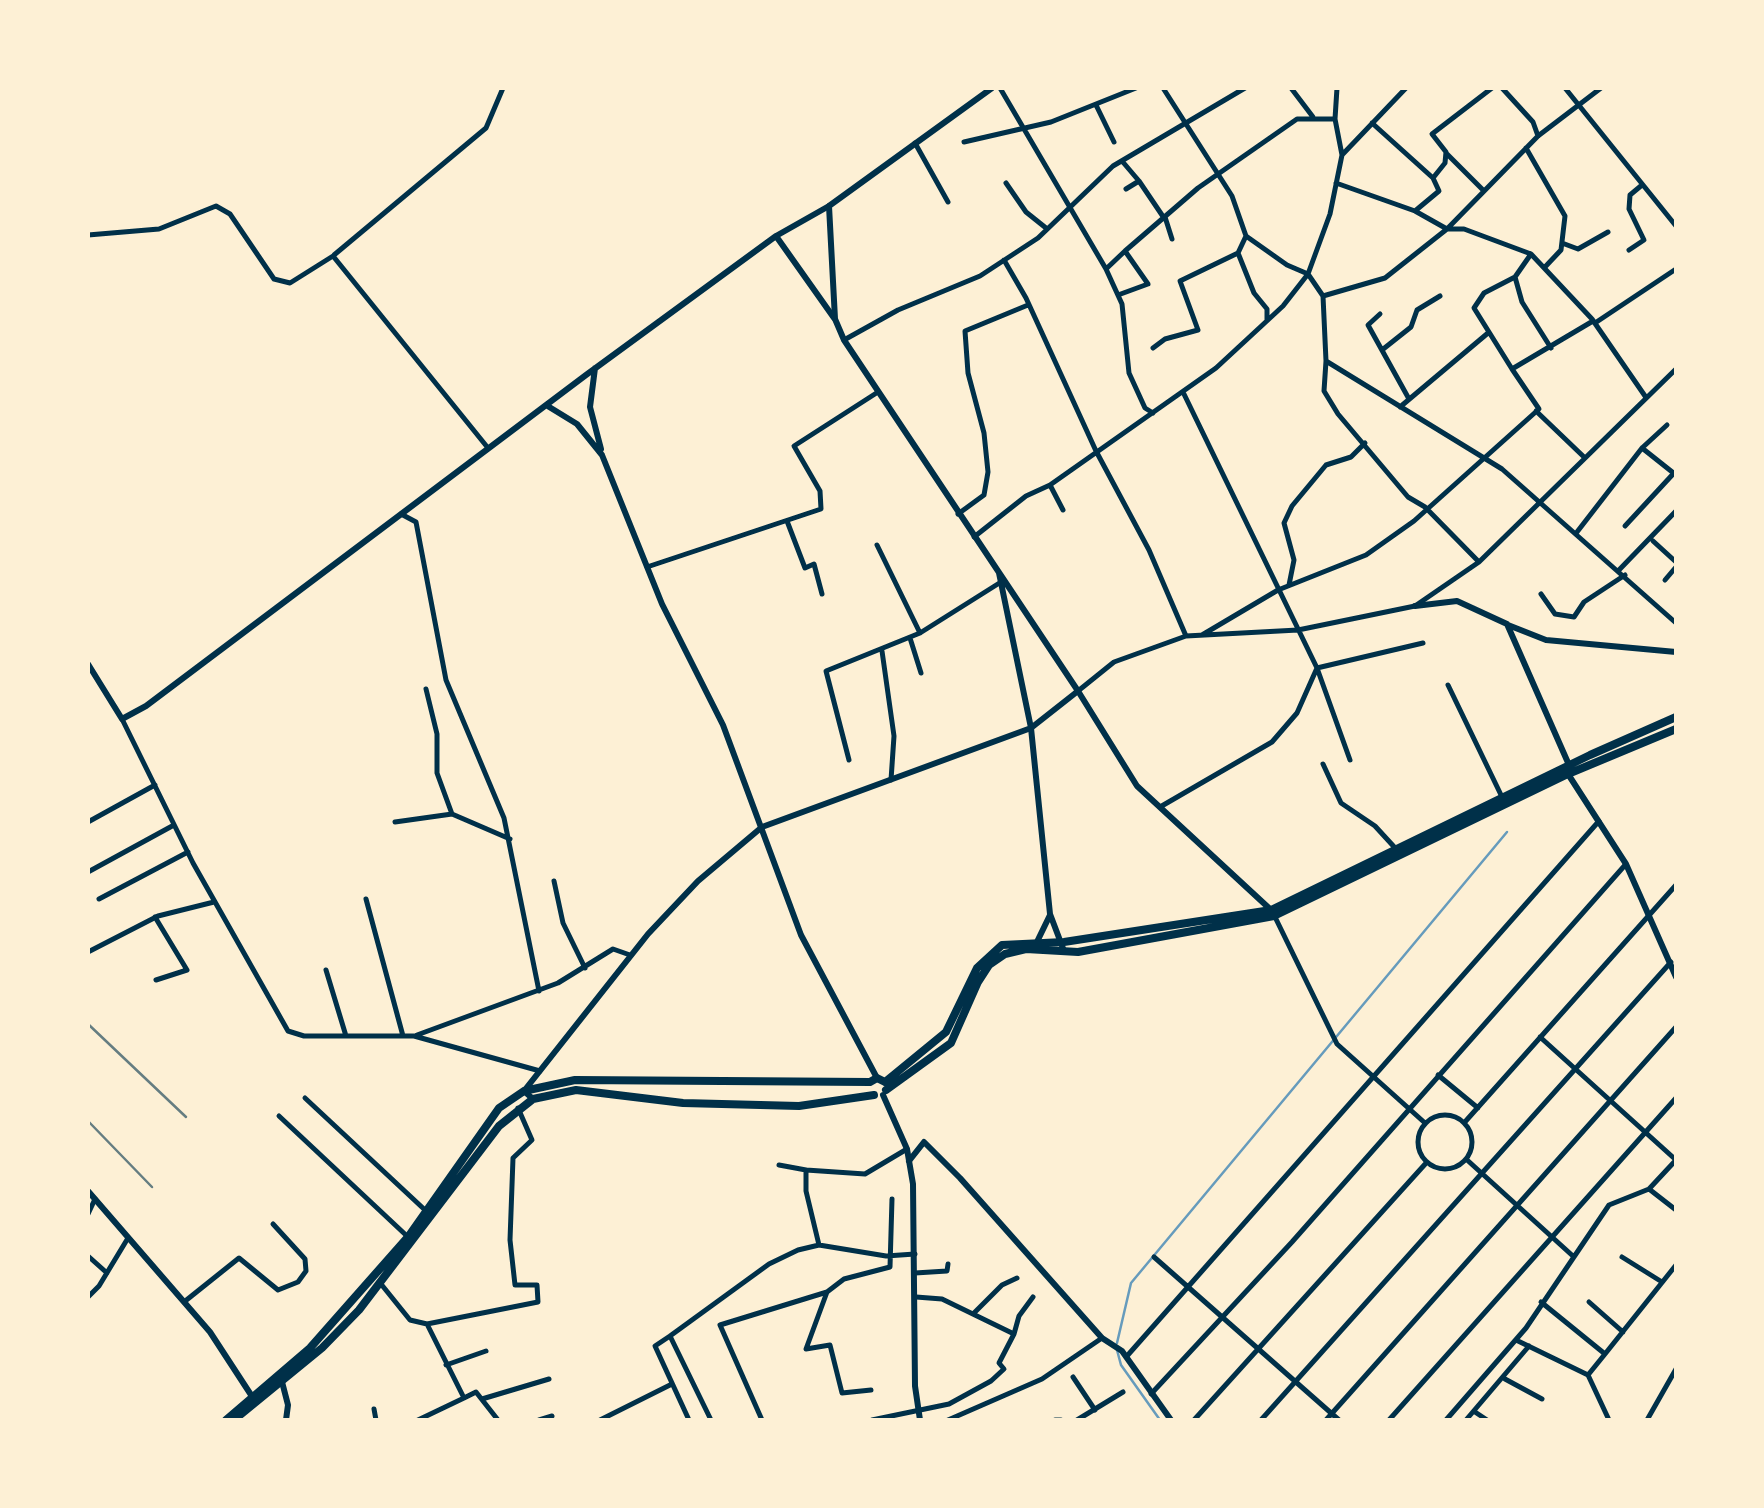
<!DOCTYPE html>
<style>
body{margin:0}
#map{position:relative;width:1764px;height:1508px;overflow:hidden;background:#fdf0d5;font-family:"Varela Round",sans-serif}
canvas{display:block}
.frame{position:absolute;inset:0;border:90px solid #fdf0d5;pointer-events:none}
</style>
<div id="map">
<canvas width="1764" height="1508"></canvas>
<div class="frame"></div>
</div>
<script>
const c = document.querySelector('canvas').getContext('2d');
c.lineJoin = 'round';
const poly = rows => new Path2D(rows.map(r => 'M' + r).join(''));
function trace(path, color, width, dash) { c.strokeStyle = color; c.lineWidth = width; c.lineCap = dash ? 'butt' : 'round'; c.setLineDash(dash || []); c.stroke(path); }
trace(poly([
 [1117,1343,1131,1283,1507,832],
 [1117,1350,1121,1365,1160,1420]
]), '#669bbc', 2.5);
trace(poly([
 [1000,88,1106,269,1122,304,1129,373,1145,408,1153,413],
 [1163,88,1232,196,1246,236,1238,253,1254,293,1267,309,1267,320],
 [1291,88,1313,117],
 [1337,88,1335,119,1342,155],
 [1406,88,1342,155,1330,214,1308,274,1323,296,1385,278,1447,229,1538,136,1601,88],
 [1502,88,1533,122,1538,136],
 [1565,88,1676,226],
 [1096,105,1114,142],
 [1372,123,1433,178,1439,191,1415,211],
 [964,142,1051,122,1136,88],
 [915,143,948,202],
 [1526,148,1565,216,1561,250,1545,267],
 [1447,154,1484,191],
 [1122,161,1139,181],
 [1433,178,1445,163,1446,152,1432,134,1492,88],
 [1006,183,1026,212,1046,228],
 [1336,183,1415,211,1447,229,1464,229,1531,254,1592,319,1645,396],
 [1126,189,1139,181,1164,218],
 [1165,217,1172,239],
 [88,235,159,229,216,206,230,214,274,279,290,283,333,256,488,448],
 [1562,243,1578,249,1608,232],
 [1629,250,1644,240,1629,209,1630,195,1642,185],
 [1531,254,1515,277,1484,293,1474,308,1512,369,1593,321],
 [334,255,486,128,503,88],
 [1004,260,1026,298,1096,451,1149,550,1186,636],
 [1106,269,1125,251],
 [1515,277,1522,302,1551,348],
 [1118,295,1148,284,1125,251,1198,188,1297,119,1335,119],
 [1323,296,1326,361,1502,469,1676,623],
 [1380,314,1368,325,1409,399],
 [1595,323,1676,269],
 [844,340,898,310,980,276,1038,238,1113,166,1245,88],
 [1153,348,1165,339,1198,330,1180,281,1238,253],
 [1382,350,1411,327,1417,310,1440,296],
 [1326,361,1324,391,1338,414,1408,497,1425,507,1479,562],
 [1183,392,1317,668,1350,760],
 [1400,407,1488,333],
 [1536,411,1584,457],
 [1642,448,1667,425],
 [1050,485,1063,510],
 [401,514,416,522,446,680,504,818,539,991],
 [958,514,984,495,988,472,984,433,968,373,965,331,1028,305],
 [787,521,805,568,814,564,822,594],
 [1625,526,1674,473],
 [1577,532,1642,448,1676,475],
 [974,537,1026,496,1050,485,1216,368,1283,306,1308,274,1287,265,1246,236],
 [1653,541,1676,562],
 [877,545,920,633],
 [647,567,821,509,820,491,794,446,878,392],
 [1619,570,1676,511],
 [1665,580,1676,567],
 [1289,585,1294,560,1284,523,1292,506,1326,465,1351,457,1365,443],
 [1541,594,1555,614,1574,617,1584,602,1625,575],
 [1202,635,1278,590,1366,555,1414,521,1539,409,1512,369],
 [910,638,921,673],
 [882,651,894,736,891,780],
 [1448,685,1502,797],
 [426,689,437,734,437,773,452,814],
 [1078,691,1114,662,1186,636,1298,630,1415,606,1479,562,1676,369],
 [122,719,193,863,288,1031,304,1036,414,1036,540,1071],
 [849,760,826,671,920,633,1001,582],
 [1323,764,1341,803,1375,826,1397,850],
 [1160,807,1272,742,1297,713,1317,668,1423,643],
 [88,822,155,785],
 [395,822,452,814,510,839],
 [88,872,174,825],
 [554,881,563,923,585,968],
 [99,899,188,852],
 [366,899,403,1036],
 [155,917,187,970,156,980],
 [1275,917,1337,1044,1425,1123],
 [88,952,158,916,214,902],
 [326,970,346,1036],
 [417,1035,558,983,613,949,630,955],
 [1438,1075,1478,1108],
 [305,1098,425,1210],
 '1418 1142a27 27 0 1 1 54 0a27 27 0 1 1-54 0Z',
 [279,1116,408,1237],
 [1464,1123,1676,885],
 [1466,1159,1574,1257],
 [779,1165,806,1170],
 [1649,1189,1676,1210],
 [88,1214,95,1199],
 [819,1245,806,1191,806,1170,865,1174,907,1149],
 [88,1256,107,1273],
 [1154,1257,1339,1420],
 [1622,1257,1662,1282],
 [915,1273,947,1271,948,1264],
 [381,1284,410,1320,427,1324,464,1398,476,1392,498,1420],
 [88,1297,99,1286,128,1238],
 [184,1302,239,1258,278,1290,298,1282,306,1271,305,1259,273,1224],
 [1541,1302,1605,1354,1588,1375,1609,1420],
 [1589,1302,1623,1332],
 [973,1314,1002,1285,1017,1278],
 [427,1324,538,1302,537,1285,515,1285,510,1240,513,1158,532,1140,518,1108],
 [1014,1334,1019,1316,1033,1297],
 [670,1336,655,1346,689,1420],
 [1516,1340,1588,1375],
 [1605,1354,1676,1265],
 [1127,1356,1599,821],
 [446,1365,486,1351],
 [1073,1377,1095,1410],
 [1505,1379,1542,1399],
 [871,1390,842,1393,830,1345,806,1349,827,1292,844,1279,890,1267,892,1199],
 [1151,1394,1292,1242,1626,864],
 [482,1399,549,1379],
 [374,1409,376,1420],
 [1475,1412,1487,1420],
 [418,1420,464,1398],
 [539,1420,552,1416],
 [600,1420,672,1384],
 [711,1420,670,1336,769,1264,798,1250,819,1245,886,1256,915,1254],
 [762,1420,720,1325,827,1292],
 [872,1420,949,1404,991,1381,1004,1369,999,1363,1014,1334,942,1299,916,1297],
 [948,1420,1042,1379,1102,1338],
 [1055,1420,1061,1420],
 [1077,1420,1123,1392],
 [1194,1420,1427,1162],
 [1261,1420,1671,962],
 [1326,1420,1676,1027],
 [1389,1420,1676,1098],
 [1446,1420,1526,1328,1609,1205,1649,1189,1676,1160,1540,1037],
 [1466,1420,1529,1346],
 [1647,1420,1676,1369]
]), '#003049', 5);
trace(poly([
 [776,236,834,318],
 [595,368,590,407,601,449],
 [546,405,577,424,602,455,662,604,723,725,801,935,877,1078],
 [1415,606,1457,601,1507,624,1569,765],
 [1508,625,1546,640,1676,652],
 [88,664,122,719,146,706,586,375,776,236,829,206],
 [1078,691,1137,786,1270,909],
 [1031,728,1050,914,1064,951],
 [1568,774,1626,864,1676,977],
 [1034,948,1050,915],
 [909,1161,924,1142,960,1178,1102,1338,1122,1351,1171,1420],
 [88,1191,210,1332,255,1401],
 [281,1378,288,1405,286,1420]
]), '#003049', 6);
trace(poly([
 [999,573,1031,728],
 [883,1095,907,1149,913,1184,915,1386,920,1420],
 [533,1099,524,1091,648,934,698,881,762,827,1031,728,1078,691,844,340,835,319,829,206,992,88]
]), '#003049', 6);
trace(poly([
 [885,1082,946,1032,977,968,1002,945,1064,942,1271,910,1590,755,1676,717],
 [886,1090,951,1043,978,982,989,965,1005,954,1026,949,1078,952,1274,916,1568,774,1676,729],
 [226,1420,310,1348,408,1237,499,1108,524,1091,575,1080,870,1082,877,1078,885,1082],
 [234,1420,322,1348,359,1310,499,1126,533,1099,576,1090,683,1103,799,1106,874,1095]
]), '#003049', 8);
trace(poly([
 [88,1024,186,1117],
 [88,1121,152,1187]
]), '#657d81', 2.5);
</script>
